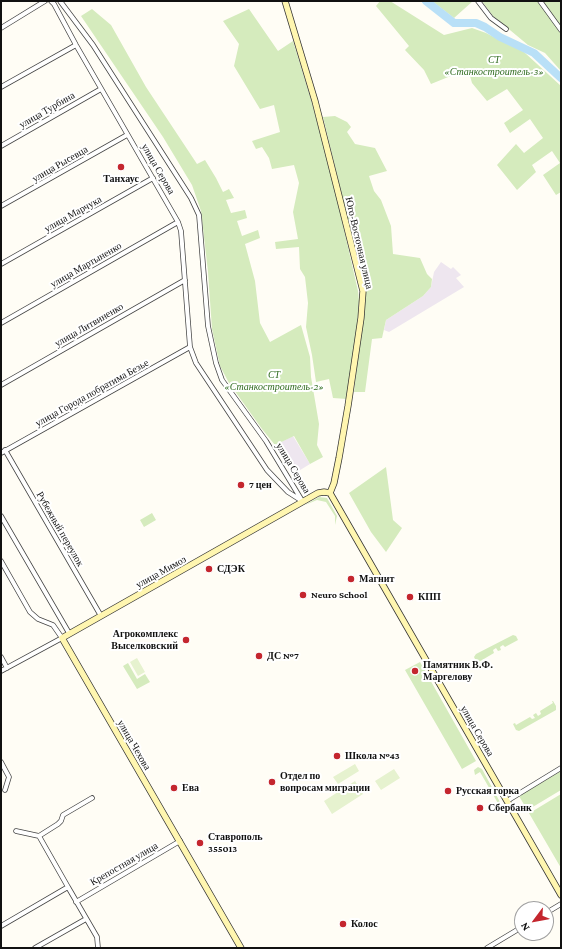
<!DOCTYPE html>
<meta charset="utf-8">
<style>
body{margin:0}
#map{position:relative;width:562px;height:949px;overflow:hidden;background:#fffdf5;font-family:"Crimson Pro",serif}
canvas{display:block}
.frame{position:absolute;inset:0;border:2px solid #111;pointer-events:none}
.north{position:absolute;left:514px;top:901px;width:40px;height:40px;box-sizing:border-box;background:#fff;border:1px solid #a0a0a0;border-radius:50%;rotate:238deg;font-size:11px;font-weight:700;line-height:16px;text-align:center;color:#111}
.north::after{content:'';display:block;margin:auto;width:14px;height:18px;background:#c4262e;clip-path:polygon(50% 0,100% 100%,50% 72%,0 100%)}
</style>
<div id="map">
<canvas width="562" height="949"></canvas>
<div class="frame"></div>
<div class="north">N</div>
</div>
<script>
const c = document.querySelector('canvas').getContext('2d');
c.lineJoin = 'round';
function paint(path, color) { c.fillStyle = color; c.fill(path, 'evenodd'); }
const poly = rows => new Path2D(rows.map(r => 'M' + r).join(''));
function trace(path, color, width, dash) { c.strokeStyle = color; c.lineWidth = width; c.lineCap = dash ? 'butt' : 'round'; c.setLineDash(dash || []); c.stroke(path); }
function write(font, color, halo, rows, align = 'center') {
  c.font = font + ' "Crimson Pro",serif'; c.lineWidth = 4; c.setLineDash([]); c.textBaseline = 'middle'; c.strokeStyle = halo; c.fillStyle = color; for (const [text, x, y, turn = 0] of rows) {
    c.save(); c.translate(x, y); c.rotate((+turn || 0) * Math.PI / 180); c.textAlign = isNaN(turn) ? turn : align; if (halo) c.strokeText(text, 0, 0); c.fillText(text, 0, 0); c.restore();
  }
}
paint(poly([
 [441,262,451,269,453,267,461,275,456,278,464,287,389,332,384,330,386,320,423,296,431,287,434,272],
 [293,436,310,464,292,475,275,445]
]), '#eee6ef');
paint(poly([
 [380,1,390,1,444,35,472,28,486,33,524,52,561,86,561,192,556,195,543,175,560,163,552,151,532,165,536,172,517,190,497,165,516,144,524,153,543,138,530,119,510,133,504,123,523,110,507,89,487,101,472,83,468,69,431,84,424,70,405,50,409,46,376,6],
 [432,1,473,1,454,18],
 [482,1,561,1,561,71,545,53,528,45,493,16],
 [92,9,111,25,146,87,197,164,205,160,216,178,223,192,229,189,234,198,226,200,231,213,245,210,247,218,237,221,242,236,258,230,260,238,245,244,255,281,260,323,270,342,301,325,310,357,311,377,319,424,317,445,323,457,310,464,294,436,275,445,262,429,229,383,220,366,212,329,208,272,201,211,192,185,163,137,81,16],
 [249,9,278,51,293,41,312,103,333,181,358,291,359,301,357,326,347,399,333,398,329,379,316,382,312,355,306,327,308,303,305,277,300,269,299,247,276,249,275,242,298,239,293,212,299,183,294,165,272,169,269,158,262,147,256,149,252,141,280,132,274,105,260,109,234,66,239,44,223,21],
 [335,116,347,122,351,127,347,132,355,144,375,148,387,171,369,176,374,191,381,200,391,226,393,254,420,258,427,274,432,279,431,287,423,296,386,320,382,338,372,339,365,392,354,392,361,329,363,321,358,262,323,117],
 [386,467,393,520,402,528,386,552,371,532,349,493],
 [319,497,327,498,337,516,335,525,335,516,326,502,317,500,305,505],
 [152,513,156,520,144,527,140,520],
 [513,635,516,636,518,640,505,647,503,645,500,647,501,650,498,651,496,648,493,650,494,653,477,663,474,657,476,654],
 [420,662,476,761,462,769,405,670],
 [128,663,137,679,145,674,150,682,137,689,123,666],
 [552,701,553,701,556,706,556,710,519,731,516,730,513,724,515,723,516,725,530,717,532,719,535,718,533,715,536,713,538,716,541,714,540,711,553,703],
 [478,767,482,769,501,804,499,805,480,772,475,775,474,770],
 [561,771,561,790,531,808,533,811,561,794,561,868,519,796]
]), '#d5ebbd');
paint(poly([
 [137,658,145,672,138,676,130,662],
 [355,764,359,771,338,784,333,777],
 [394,769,400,778,381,790,375,781],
 [355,781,363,794,332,814,324,801]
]), '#e6f2cf');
trace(poly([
 [426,1,454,23,476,23,485,27,500,37,534,53,561,78]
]), '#b9e0f7', 8);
const street = poly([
 [51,1,54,4,76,45,178,222,181,231,190,347,196,363,267,470,288,492,302,501],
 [60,1,93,45,191,198,199,215,208,326,216,363,222,380,266,441,301,499],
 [478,1,491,18,506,29],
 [540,1,561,30],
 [1,28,45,1],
 [1,87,76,45],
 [1,146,101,89],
 [1,206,127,135],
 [1,264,153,178],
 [1,323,178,222],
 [1,385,185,280],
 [5,450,101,616],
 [1,453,190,347],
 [1,516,69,633],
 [1,561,30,612,38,619,53,625,62,638,1,671],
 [1,657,7,668],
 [1,762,9,777,5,790],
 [507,801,561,768],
 [16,831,39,836,68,887],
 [39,836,58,824,61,821,63,815,92,798],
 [76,902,180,841],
 [546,913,561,904],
 [1,926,68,887,97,937,98,948],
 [35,948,86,919],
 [487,948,522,927]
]);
const secondary = poly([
 [285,1,315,101,363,291,361,318,348,406,339,458,334,483,330,493],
 [330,493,561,895],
 [241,948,62,638,318,493,324,492,330,493]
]);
trace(street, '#444', 5.5);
trace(secondary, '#333', 7);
trace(street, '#fff', 4);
trace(secondary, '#fff6b0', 5.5);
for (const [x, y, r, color] of [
 [121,167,4,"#c4262e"],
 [241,485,4,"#c4262e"],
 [209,569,4,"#c4262e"],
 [351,579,4,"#c4262e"],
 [303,595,4,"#c4262e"],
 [410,597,4,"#c4262e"],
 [186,640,4,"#c4262e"],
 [259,656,4,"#c4262e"],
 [415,671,4,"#c4262e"],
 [337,756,4,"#c4262e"],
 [272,782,4,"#c4262e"],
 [174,788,4,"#c4262e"],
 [448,791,4,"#c4262e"],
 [480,808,4,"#c4262e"],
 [200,843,4,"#c4262e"],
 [343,924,4,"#c4262e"]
]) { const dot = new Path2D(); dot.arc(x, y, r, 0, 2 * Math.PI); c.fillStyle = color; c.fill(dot); trace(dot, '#fff', 1.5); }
write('italic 10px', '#2f6b1f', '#fff', [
 ["СТ",494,60],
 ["«Станкостроитель-3»",494,72],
 ["СТ",274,375],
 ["«Станкостроитель-2»",274,387]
]);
write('10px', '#111', '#fff', [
 ["улица Турбина",47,110,-30],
 ["улица Рысевца",60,164,-30],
 ["улица Серова",158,169,60],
 ["улица Марчука",73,214,-29],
 ["Юго-Восточная улица",359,243,77],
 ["улица Мартыненко",86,265,-30],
 ["улица Литвиненко",89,325,-30],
 ["улица Города побратима Безье",92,393,-29],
 ["улица Серова",293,468,59],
 ["Рубежный переулок",60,529,60],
 ["улица Мимоз",161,572,-29],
 ["улица Серова",477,731,60],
 ["улица Чехова",134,745,60],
 ["Крепостная улица",124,864,-30]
]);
write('bold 10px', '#111', '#fff', [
 ["Танхаус",121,179,"center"],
 ["7 цен",249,485],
 ["СДЭК",217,569],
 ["Магнит",359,579],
 ["Neuro School",311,595],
 ["КПП",418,597],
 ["Агрокомплекс",178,634,"right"],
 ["Выселковский",178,646,"right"],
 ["ДС №7",267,656],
 ["Памятник В.Ф.",423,665],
 ["Маргелову",423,677],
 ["Школа №43",345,756],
 ["Отдел по",280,776],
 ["вопросам миграции",280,788],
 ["Ева",182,788],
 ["Русская горка",456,791],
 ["Сбербанк",488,808],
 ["Ставрополь",208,837],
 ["355013",208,849],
 ["Колос",351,924]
], 'left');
</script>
